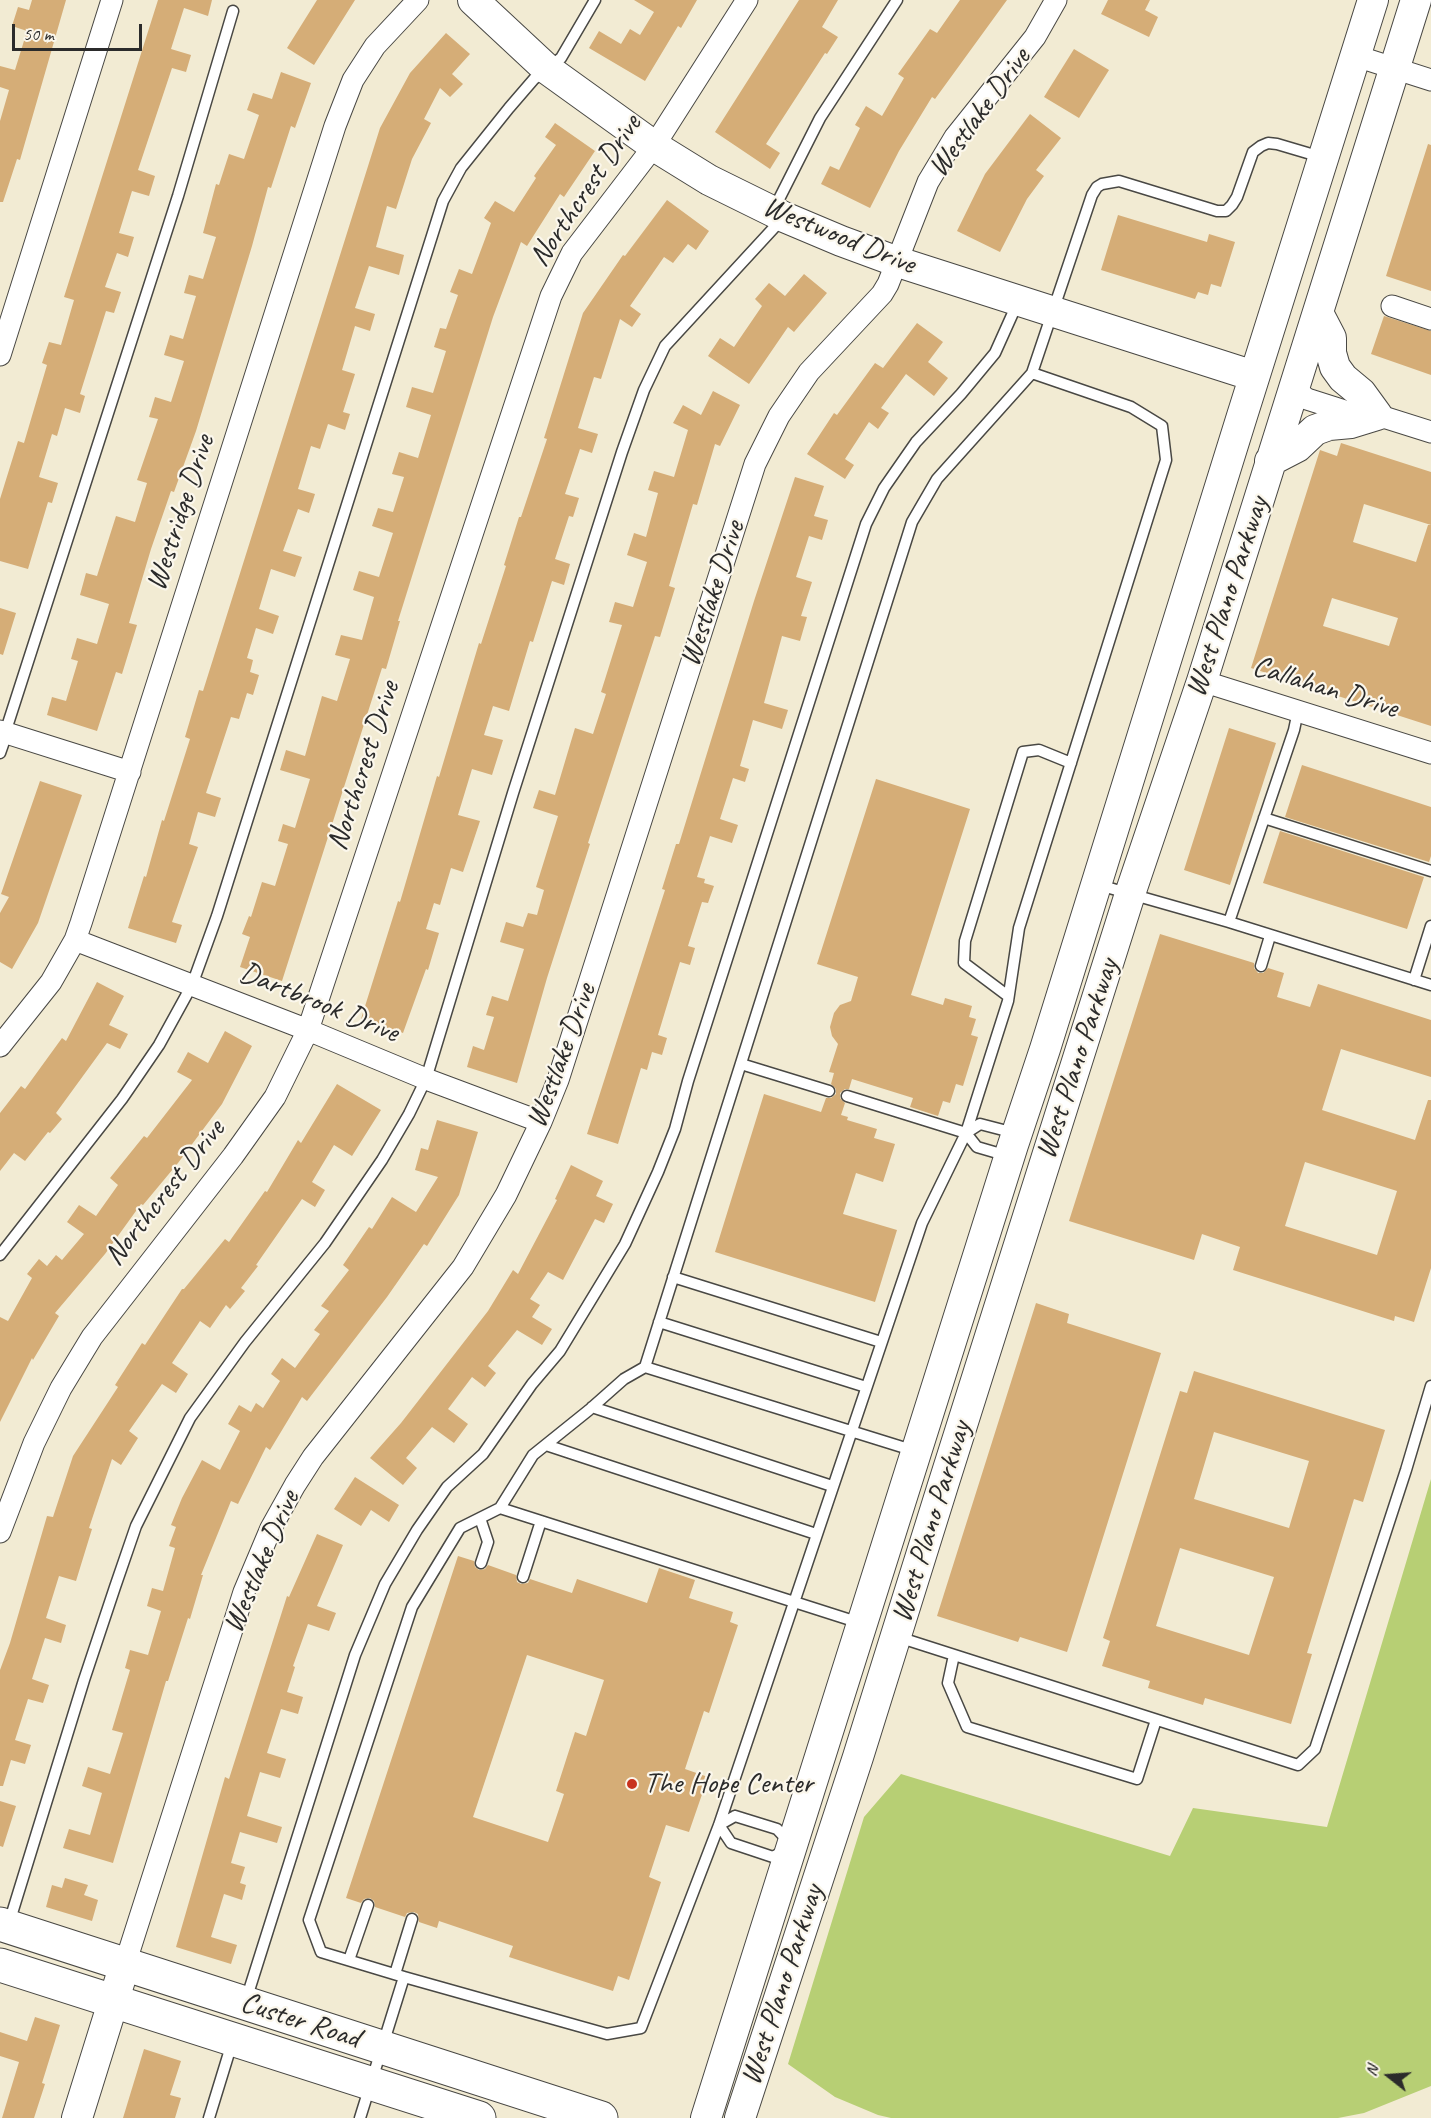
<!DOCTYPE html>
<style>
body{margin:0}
#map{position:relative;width:1431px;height:2118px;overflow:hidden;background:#f2ebd3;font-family:Caveat,sans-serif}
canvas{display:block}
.north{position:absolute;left:1359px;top:2046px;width:60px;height:60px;-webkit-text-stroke:4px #fbf7ec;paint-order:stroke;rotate:287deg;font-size:16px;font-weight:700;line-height:24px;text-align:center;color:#2b2b2b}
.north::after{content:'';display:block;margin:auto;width:21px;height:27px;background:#2b2b2b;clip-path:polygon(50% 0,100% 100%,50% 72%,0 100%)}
.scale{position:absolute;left:12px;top:24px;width:130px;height:27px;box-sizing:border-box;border:3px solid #2b2b2b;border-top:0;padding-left:8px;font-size:18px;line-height:21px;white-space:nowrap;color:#2b2b2b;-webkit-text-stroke:4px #fbf7ec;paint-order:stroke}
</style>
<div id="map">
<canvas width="1431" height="2118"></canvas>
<div class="north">N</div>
<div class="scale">50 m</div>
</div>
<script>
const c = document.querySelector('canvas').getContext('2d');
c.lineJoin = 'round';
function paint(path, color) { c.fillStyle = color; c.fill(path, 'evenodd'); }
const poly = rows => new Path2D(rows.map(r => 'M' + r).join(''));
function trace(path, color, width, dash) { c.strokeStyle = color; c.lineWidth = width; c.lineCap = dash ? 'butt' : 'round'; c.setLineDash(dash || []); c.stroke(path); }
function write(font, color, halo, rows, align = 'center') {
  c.font = font + ' Caveat,sans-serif'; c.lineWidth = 4.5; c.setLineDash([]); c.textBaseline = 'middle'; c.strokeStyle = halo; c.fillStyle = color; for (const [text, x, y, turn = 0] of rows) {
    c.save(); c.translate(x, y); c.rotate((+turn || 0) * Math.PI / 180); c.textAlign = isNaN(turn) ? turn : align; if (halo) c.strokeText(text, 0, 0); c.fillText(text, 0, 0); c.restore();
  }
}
paint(poly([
 [1431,1479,1431,2086,1364,2113,1338,2118,891,2118,878,2115,835,2097,788,2064,864,1817,901,1774,1170,1856,1193,1808,1327,1827]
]), '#b7cf74');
paint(poly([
 [32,0,66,0,20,160,17,159,3,202,0,202,0,121,9,90,0,87,0,66,15,70,27,31,12,26,18,7,29,10],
 [158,0,212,0,208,16,184,8,171,49,191,55,186,72,172,68,138,170,155,176,149,196,132,191,119,233,134,237,128,257,117,253,105,287,121,292,114,313,106,311,80,394,85,396,80,413,65,408,57,436,52,434,39,477,58,483,52,503,48,502,28,569,0,561,0,499,18,441,24,443,47,365,42,363,49,342,61,345,74,300,64,297],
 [317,0,355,0,314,65,287,48],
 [634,0,697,0,681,28,678,26,645,81,589,48,599,31,621,44,630,29,640,35,654,12],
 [799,0,838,0,822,27,838,37,827,54,825,53,766,144,780,153,770,169,715,132],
 [960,0,1007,0,935,99,932,97,899,151,870,208,821,184,830,166,839,170,860,128,855,125,866,106,882,116,904,78,898,74,930,29,937,33],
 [1108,0,1150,0,1145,10,1158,17,1149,37,1101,14],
 [446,33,470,54,452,74,463,84,450,97,440,88,424,119,431,123,412,159,396,209,387,206,376,247,404,255,399,275,369,266,355,308,375,314,370,331,355,326,342,370,355,374,343,412,350,414,345,430,328,424,320,449,311,446,298,489,315,494,309,513,298,509,283,551,302,557,295,577,271,569,259,609,279,616,273,634,256,628,247,658,253,660,250,672,259,675,253,695,247,693,239,719,231,717,206,793,221,798,215,817,198,812,189,844,198,847,172,922,182,925,176,943,128,928,144,876,146,877,162,820,164,821,190,739,185,737,199,690,203,691,380,128,410,73],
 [1074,49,1109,70,1079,118,1044,97],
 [281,72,311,83,295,128,291,126,271,188,268,187,252,246,196,431,174,492,171,491,151,549,129,623,137,625,122,674,116,672,97,731,47,715,52,697,66,701,78,661,71,659,77,638,97,644,109,604,80,595,86,573,97,576,116,516,135,522,147,483,137,480,158,419,149,417,155,397,171,402,184,361,164,355,170,335,183,339,196,296,184,293,189,275,203,279,216,237,203,233,216,184,219,185,229,154,244,159,259,115,247,110,253,93,272,99],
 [1030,114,1061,138,1036,170,1044,176,1027,199,1000,252,957,231,985,174],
 [555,123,595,151,564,197,560,194,527,246,521,242,493,317,398,621,400,621,386,669,382,668,282,981,240,967,250,937,242,934,249,916,251,917,262,882,275,886,288,844,278,841,283,824,295,828,310,779,280,770,286,750,305,756,322,696,337,701,350,659,335,655,341,635,362,640,374,597,353,590,359,571,379,577,393,533,372,526,378,508,393,512,404,477,392,474,399,452,418,458,431,415,406,407,412,387,433,393,446,351,434,347,440,328,446,329,458,295,450,292,459,269,472,274,491,223,484,218,495,201,514,212,536,178,534,176,556,145,545,137],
 [1428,144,1431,145,1431,291,1386,276],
 [667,200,709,231,696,250,688,244,673,263,664,257,630,306,641,314,632,327,620,319,601,379,594,377,578,428,598,434,592,453,580,449,565,494,579,498,573,517,569,516,555,559,570,564,564,585,552,581,533,642,530,641,509,711,493,706,484,735,503,740,492,775,472,769,458,815,480,821,463,872,451,868,440,905,434,903,426,929,439,933,428,970,426,969,403,1033,361,1019,398,901,400,902,437,776,439,777,479,643,481,644,506,566,504,565,519,517,521,517,547,439,544,438,583,313,623,255,625,256],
 [1118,215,1207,242,1209,234,1235,242,1221,287,1211,284,1208,295,1198,292,1195,299,1101,270],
 [804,274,827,293,794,332,788,327,749,384,708,356,720,338,734,347,762,306,755,299,769,283,785,296],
 [1384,316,1431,331,1431,375,1371,354],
 [917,323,943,342,928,362,948,378,934,396,906,374,881,408,889,413,878,429,869,422,845,459,854,465,845,479,807,454,834,413,837,415,875,363,883,368],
 [713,391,740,405,720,446,715,444,697,505,693,504,669,586,675,588,660,637,655,636,588,843,590,844,547,978,517,1083,467,1067,473,1046,484,1050,494,1017,486,1015,492,996,508,1001,524,949,500,942,506,922,523,927,528,913,537,915,544,890,536,887,558,816,533,808,539,790,555,795,575,728,593,734,606,694,601,692,622,625,609,622,615,602,633,607,647,562,627,555,634,533,646,537,658,493,648,490,654,471,674,477,688,430,673,423,683,405,701,415],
 [1341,443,1431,472,1431,525,1364,504,1353,542,1416,562,1428,525,1431,525,1431,726,1251,668,1320,450,1337,456],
 [1332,598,1398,618,1389,646,1323,626],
 [795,477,824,486,814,516,828,520,822,540,809,536,796,577,812,582,801,616,807,617,800,641,782,636,764,703,788,710,782,729,753,720,740,766,749,769,745,782,733,778,720,819,738,825,732,843,710,836,697,877,705,879,704,883,714,886,708,903,702,902,688,946,695,948,690,965,680,962,658,1035,667,1038,662,1055,652,1052,647,1070,641,1068,618,1144,587,1134,665,890,662,889,676,844,679,844,754,601],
 [0,608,16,613,3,655,0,654],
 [1229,728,1276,743,1230,885,1184,870],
 [1302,765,1431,807,1431,856,1429,862,1285,817],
 [876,779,970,809,911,995,943,1005,945,998,972,1006,969,1017,976,1019,971,1035,978,1037,963,1086,956,1084,950,1103,943,1101,938,1116,910,1107,913,1098,852,1079,849,1089,845,1089,840,1093,840,1098,845,1103,841,1115,848,1117,847,1120,877,1129,874,1138,895,1144,883,1182,856,1173,843,1214,897,1230,875,1302,715,1252,764,1094,821,1112,826,1098,831,1098,836,1094,836,1089,831,1084,834,1073,829,1072,838,1044,832,1036,830,1027,834,1013,840,1005,851,1001,858,977,817,964],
 [40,781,82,795,38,923,12,969,0,962,0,913,9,897,1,894],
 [1280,831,1424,877,1407,929,1263,883],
 [1160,934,1254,963,1254,968,1258,973,1263,973,1268,968,1284,973,1277,997,1310,1007,1318,984,1431,1020,1431,1077,1341,1049,1322,1110,1415,1140,1428,1100,1431,1100,1431,1268,1414,1322,1395,1316,1394,1321,1233,1270,1240,1247,1202,1234,1194,1260,1069,1221],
 [1305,1162,1397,1191,1377,1255,1285,1226],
 [97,982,124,996,109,1025,128,1034,120,1049,107,1043,56,1113,62,1119,50,1133,48,1132,25,1161,14,1153,0,1171,0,1113,21,1086,25,1089,62,1038,66,1041],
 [225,1031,252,1046,222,1104,178,1163,143,1205,141,1204,105,1254,55,1313,59,1316,33,1360,32,1358,0,1422,0,1317,8,1321,32,1278,27,1274,39,1259,47,1266,56,1255,62,1260,84,1234,67,1222,79,1205,96,1216,118,1185,110,1178,144,1136,147,1138,192,1080,177,1072,188,1052,208,1063],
 [337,1084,381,1110,352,1156,334,1145,312,1182,325,1190,315,1207,302,1199,256,1265,258,1266,241,1288,245,1291,230,1309,226,1305,210,1328,200,1321,172,1363,188,1374,176,1393,162,1384,129,1431,138,1438,121,1465,112,1459,89,1528,92,1529,76,1581,59,1576,46,1618,66,1625,61,1643,45,1638,32,1679,49,1685,43,1703,28,1699,15,1740,31,1745,25,1764,11,1760,3,1786,0,1786,0,1670,10,1643,47,1516,53,1517,73,1456,118,1387,115,1385,142,1343,145,1345,182,1289,184,1289,225,1239,229,1242,265,1191,267,1192,298,1140,301,1143],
 [437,1120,478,1132,459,1195,427,1246,424,1244,387,1297,307,1401,302,1397,270,1450,266,1447,238,1504,231,1501,201,1575,203,1575,190,1619,188,1618,168,1681,166,1681,113,1863,63,1848,69,1829,90,1835,102,1793,82,1786,88,1767,110,1774,123,1733,112,1730,130,1670,125,1668,130,1650,148,1655,161,1611,147,1606,152,1588,163,1591,175,1548,169,1546,176,1527,171,1525,182,1498,202,1460,220,1470,240,1431,228,1424,239,1405,251,1412,256,1403,263,1408,280,1381,271,1374,282,1358,295,1368,320,1334,314,1330,329,1311,321,1306,349,1270,343,1265,369,1227,372,1229,392,1197,416,1212,438,1177,415,1170,421,1148,428,1150],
 [571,1165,603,1181,596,1196,613,1204,604,1223,595,1219,563,1280,548,1272,530,1299,540,1305,532,1317,552,1329,542,1345,517,1330,488,1366,496,1373,485,1387,472,1377,448,1409,468,1424,454,1443,432,1427,406,1458,417,1468,403,1485,370,1458,401,1423,488,1311,513,1270,518,1274,557,1200,555,1199],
 [1036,1303,1069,1314,1067,1323,1161,1353,1067,1652,1020,1637,1018,1642,937,1616],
 [1194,1371,1385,1430,1363,1502,1354,1499,1307,1653,1312,1654,1291,1724,1205,1698,1203,1705,1148,1688,1150,1681,1102,1666,1110,1641,1103,1638,1180,1391,1187,1393],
 [1214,1432,1309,1461,1289,1528,1194,1499],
 [1180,1548,1274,1577,1249,1655,1156,1626],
 [355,1477,399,1505,389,1522,371,1510,361,1526,334,1509],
 [317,1534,343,1545,317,1606,336,1613,329,1631,308,1624,293,1666,295,1667,287,1692,303,1697,298,1714,281,1709,267,1753,286,1759,280,1778,260,1772,247,1816,282,1827,277,1843,240,1832,231,1863,245,1867,240,1883,246,1885,242,1900,224,1894,211,1937,237,1945,231,1964,176,1947,225,1777,229,1779,287,1596,289,1597],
 [458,1556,474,1561,475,1567,479,1570,485,1569,488,1565,516,1575,517,1582,521,1584,528,1583,530,1579,572,1593,577,1579,647,1603,659,1568,695,1580,689,1598,733,1612,730,1622,738,1625,709,1713,704,1711,685,1769,708,1777,689,1832,666,1825,649,1877,661,1882,629,1980,618,1976,613,1991,509,1957,513,1946,439,1921,437,1928,419,1922,418,1914,414,1912,407,1913,405,1917,375,1907,374,1901,370,1898,364,1899,361,1903,346,1898],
 [527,1655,604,1680,586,1736,575,1732,556,1791,564,1794,548,1842,473,1817],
 [0,1801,16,1806,3,1847,0,1846],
 [65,1878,88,1885,84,1895,98,1900,92,1921,46,1907,52,1885,62,1888],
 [35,2017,60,2025,42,2083,45,2084,34,2118,2,2118,19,2062,0,2056,0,2032,27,2041],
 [144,2049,181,2061,170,2095,181,2098,175,2118,123,2118]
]), '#d5ad77');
const lane = poly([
 [774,209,820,118,897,0],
 [5,733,178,196,233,11],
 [0,753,7,733],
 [1264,818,1431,871],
 [1099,885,1229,922,1431,985],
 [1229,922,1294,730,1298,711],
 [1261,966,1270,936],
 [1414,980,1431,926],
 [1008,996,964,963,965,941,1023,752,1039,750,1071,763],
 [741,1064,829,1091],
 [847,1096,966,1133,977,1147,1001,1154,1006,1150],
 [966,1133,980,1124,1007,1131,1010,1139],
 [0,1255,122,1099,159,1045,192,985,217,916,443,201,461,168,509,108,534,79,561,58,595,0],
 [673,1277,881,1342],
 [659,1322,866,1387],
 [592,1407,832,1486],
 [546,1445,816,1534],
 [915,1451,645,1367,912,522,937,479,1032,373],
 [500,1508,533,1455,589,1410,624,1379,645,1367],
 [480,1518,488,1542,481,1563],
 [523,1577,541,1521],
 [898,1637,1298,1765,1315,1749,1406,1470,1431,1386],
 [954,1655,948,1683,967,1727,1137,1779,1156,1720],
 [735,1816,777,1829,793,1846,773,1857,731,1843,719,1825,735,1816],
 [9,1923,84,1680,115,1587,136,1526,190,1418,245,1342,325,1243,382,1160,409,1114,426,1079,513,793,622,452,644,390,665,346,782,219],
 [349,1960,368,1905],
 [395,1974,412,1919],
 [404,1977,607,2034,641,2028,719,1825,922,1223,966,1133,1008,1001,1019,928,1166,460,1162,426,1131,407,1032,373,1092,195,1097,187,1102,184,1119,181,1217,211,1226,211,1232,205,1237,197,1253,152,1261,146,1268,143,1277,144,1321,157],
 [246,2000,355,1655,385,1584,417,1530,447,1487,483,1454,532,1384,560,1351,625,1244,658,1172,675,1129,688,1081,866,524,884,488,916,442,961,394,995,353,1017,304],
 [209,2118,232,2043],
 [360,2118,404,1977,321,1952,309,1920,412,1607,460,1528,500,1508,860,1623]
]);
const street = poly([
 [1356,56,1431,80],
 [1392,306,1431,319],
 [0,355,112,0],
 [1294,389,1307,399,1354,414,1377,415,1431,432],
 [1202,681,1431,753],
 [0,731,130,772],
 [75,940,308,1030,426,1079,541,1122],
 [0,1046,51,982,75,940,81,923,335,126,353,80,375,46,418,0],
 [0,1532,34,1443,61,1388,92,1337,233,1156,275,1097,308,1030,551,296,572,253,654,146,747,0],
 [125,1964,244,1592,271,1528,295,1485,313,1457,463,1267,506,1195,541,1122,558,1080,755,464,779,416,809,372,882,294,888,284,928,182,955,137,1035,37,1056,0]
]);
const secondary = poly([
 [473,0,547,69,654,146,709,180,784,217,841,241,898,262,1254,376],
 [1270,461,1297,447,1315,430,1329,425,1351,423,1377,415,1361,393,1343,378,1335,367,1331,353,1331,338,1318,313],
 [77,2118,125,1964],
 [706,2118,1013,1145,1045,1049,1242,416,1373,0],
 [740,2118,858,1757,944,1482,1130,894,1202,681,1416,0]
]);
const primary = poly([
 [0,1924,601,2118],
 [0,1965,479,2118]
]);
trace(lane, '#494844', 13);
trace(street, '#494844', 23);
trace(secondary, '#494844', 32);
trace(primary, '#494844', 35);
trace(lane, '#fff', 10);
trace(street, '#fff', 21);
trace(secondary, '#fff', 30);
trace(primary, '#fff', 33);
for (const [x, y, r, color] of [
 [632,1784,6,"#c8321e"]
]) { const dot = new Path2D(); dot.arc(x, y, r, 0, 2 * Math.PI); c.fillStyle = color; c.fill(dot); trace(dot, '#fbf7ec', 2); }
write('30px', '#2b2b2b', '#fbf7ec', [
 ["Westlake Drive",980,113,-54],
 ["Northcrest Drive",586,191,-56],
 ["Westwood Drive",839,236,22],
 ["Westridge Drive",181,513,-72],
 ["Westlake Drive",713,594,-72],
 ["West Plano Parkway",1228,597,-72],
 ["Callahan Drive",1325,688,17],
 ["Northcrest Drive",364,766,-72],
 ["Dartbrook Drive",319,1003,22],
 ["Westlake Drive",562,1056,-70],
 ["West Plano Parkway",1078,1059,-72],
 ["Northcrest Drive",165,1193,-52],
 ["West Plano Parkway",932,1522,-73],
 ["Westlake Drive",262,1562,-67],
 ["West Plano Parkway",783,1985,-72],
 ["Custer Road",300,2021,18]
]);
write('30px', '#2b2b2b', '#fbf7ec', [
 ["The Hope Center",644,1784]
], 'left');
</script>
